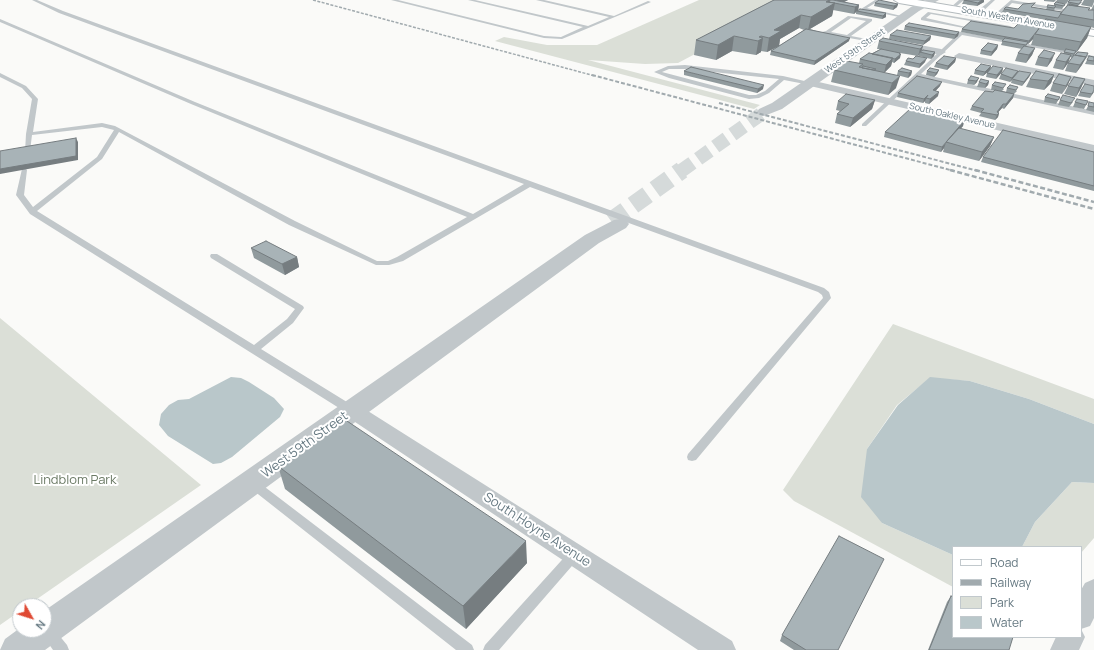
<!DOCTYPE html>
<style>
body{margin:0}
#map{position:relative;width:1094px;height:650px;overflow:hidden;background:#fafaf8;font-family:Manrope,sans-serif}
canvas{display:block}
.legend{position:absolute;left:952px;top:546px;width:130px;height:92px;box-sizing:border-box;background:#fff;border:1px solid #c2c9cd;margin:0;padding:5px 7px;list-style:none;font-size:12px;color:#667982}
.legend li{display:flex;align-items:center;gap:8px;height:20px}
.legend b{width:20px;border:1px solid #c2c9cd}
.north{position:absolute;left:12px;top:598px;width:40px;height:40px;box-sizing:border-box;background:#fff;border:1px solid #c2c9cd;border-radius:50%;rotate:129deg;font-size:11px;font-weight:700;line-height:16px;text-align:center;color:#667982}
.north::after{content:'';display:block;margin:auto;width:14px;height:18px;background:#df4933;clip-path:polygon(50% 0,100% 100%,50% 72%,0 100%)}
</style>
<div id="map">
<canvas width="1094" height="650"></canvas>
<ul class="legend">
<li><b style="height:5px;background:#fff"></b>Road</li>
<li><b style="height:5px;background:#a1aaae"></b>Railway</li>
<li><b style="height:11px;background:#dbdfd7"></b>Park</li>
<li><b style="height:11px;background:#b9c7ca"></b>Water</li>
</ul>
<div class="north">N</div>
</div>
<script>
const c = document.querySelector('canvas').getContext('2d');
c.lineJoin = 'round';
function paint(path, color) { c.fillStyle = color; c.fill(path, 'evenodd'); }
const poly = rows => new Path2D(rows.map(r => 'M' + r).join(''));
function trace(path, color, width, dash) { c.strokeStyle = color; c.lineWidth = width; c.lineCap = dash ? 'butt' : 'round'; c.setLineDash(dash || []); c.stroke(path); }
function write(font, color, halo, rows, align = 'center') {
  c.font = font + ' Manrope,sans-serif'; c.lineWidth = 4; c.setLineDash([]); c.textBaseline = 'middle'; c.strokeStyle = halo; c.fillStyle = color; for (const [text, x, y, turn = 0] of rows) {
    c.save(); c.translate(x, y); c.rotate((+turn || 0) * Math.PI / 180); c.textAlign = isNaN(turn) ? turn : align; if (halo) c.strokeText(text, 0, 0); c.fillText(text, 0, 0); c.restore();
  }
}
paint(poly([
 [699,0,797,0,678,63,645,64,588,60,760,105,754,109,495,41,504,37,547,45,597,45],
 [0,318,201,485,27,606,20,606,20,611,0,625],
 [893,324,1094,399,1094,424,1029,399,970,381,930,378,897,405,867,449,882,523,953,555,953,587,794,501,783,490],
 [1072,482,1094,483,1094,538,1081,553,1081,547,1022,547,1035,522]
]), '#dbdfd7');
paint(poly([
 [231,377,241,378,249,382,274,398,284,409,280,417,232,457,221,463,213,464,168,436,159,425,161,414,169,405,178,400,189,399],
 [930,377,970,381,1029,399,1094,424,1094,483,1072,482,1035,522,1022,547,953,547,953,555,882,523,861,497,867,449,898,405]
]), '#b9c7ca');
trace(poly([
 [681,171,764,112]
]), '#d5dada', 14, [14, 7]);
trace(poly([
 [611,221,682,170]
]), '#d5dada', 18, [18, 9]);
const secondary = poly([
 [894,0,917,0,1094,30,1094,36,899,3,894,0]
]);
trace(secondary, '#b4bbbe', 2);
paint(poly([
 [32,0,37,0,63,11,824,288,829,292,831,298,696,460,692,461,688,460,687,457,688,454,823,298,822,295,818,292,530,187,403,261,389,265,376,265,289,225,119,132,102,159,37,211,254,345,287,319,295,309,211,258,210,256,211,254,217,254,303,306,304,308,293,323,261,349,355,407,356,410,355,413,347,413,30,214,16,195,22,169,26,169,27,170,24,195,33,207,97,157,114,130,102,127,32,135,30,151,25,152,26,134,32,99,22,88,0,77,0,73,26,86,38,99,33,132,102,123,115,126,295,221,377,261,388,261,397,257,467,217,191,104,0,22,0,19,195,102,473,214,524,184,59,13,32,0],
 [391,0,398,0,544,36,561,37,583,27,468,0,475,0,588,26,609,17,536,0,544,0,614,16,648,1,651,2,562,39,544,38,391,0],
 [875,0,880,0,867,8,906,17,904,18,861,9,875,0],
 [959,0,964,0,952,10,950,10,950,8,959,0],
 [991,0,995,0,980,14,976,14,976,12,991,0],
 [1011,0,1094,14,1094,16,1012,3,998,17,994,17,994,15,1011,0],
 [928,12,1010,26,1012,27,1010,28,931,14,926,18,966,27,964,28,921,20,921,18,928,12],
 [848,16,872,19,872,21,851,36,872,40,872,42,826,34,822,32,826,31,848,16],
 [851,18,866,21,847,35,831,32,851,18],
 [945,30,962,32,1094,56,1094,58,962,35,921,74,1094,111,1094,115,918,77,866,126,862,126,862,124,958,34,945,32,945,30],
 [685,65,783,76,813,83,810,85,784,80,769,93,759,98,749,99,669,78,654,72,668,66,685,65],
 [669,69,685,69,779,79,765,91,756,95,749,95,662,72,669,69],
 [253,480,257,481,472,645,474,650,456,650,249,487,247,484,249,481,253,480],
 [574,550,578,551,580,555,578,559,499,650,483,650,485,645,570,551,574,550],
 [49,628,54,629,67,645,69,650,53,650,42,634,44,629,49,628]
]), '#c1c7ca');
paint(poly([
 [899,41,941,49,946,52,941,55,896,46,894,44,896,42,899,41],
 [959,53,1094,80,1094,86,956,58,954,56,959,53],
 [810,80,1094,145,1094,153,806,85,805,83,810,80],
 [353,404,360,406,732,641,736,650,698,650,346,416,343,411,346,406,353,404],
 [1094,579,1094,618,1090,626,1081,629,1085,637,1079,650,1050,650,1056,637,1081,637,1081,590,1085,583,1094,579]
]), '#c1c7ca');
paint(poly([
 [926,0,939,0,919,11,782,109,764,116,759,115,757,112,759,109,772,103,911,7,926,0],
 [620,219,626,220,629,224,626,228,599,243,45,650,0,650,5,639,20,628,20,630,44,630,44,611,585,235,614,220,620,219]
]), '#c1c7ca');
paint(secondary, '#fff');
trace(poly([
 [313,0,595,76]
]), '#a1aaae', 1.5, [3, 1.5]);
trace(poly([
 [592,75,954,171],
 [719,103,978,171]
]), '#a1aaae', 2, [4, 2]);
trace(poly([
 [950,170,1094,209],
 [975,170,1094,202]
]), '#a1aaae', 2.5, [5, 2.5]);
paint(poly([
 [774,0,848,0,844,2,859,5,858,10,886,13,886,17,882,19,856,14,856,12,854,14,833,10,832,16,810,29,849,41,814,65,770,55,771,51,804,30,799,28,780,39,779,46,767,52,761,51,761,52,756,55,732,51,716,60,694,55,696,40],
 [964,0,984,0,984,2,977,6,962,4],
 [1044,0,1056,0,1054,2,1044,1],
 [1057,0,1069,0,1066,4,1056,2],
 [1084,0,1094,0,1094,2,1092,7,1081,5],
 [1068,2,1082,2,1078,6,1091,10,1094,4,1094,28,1091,27,1087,38,1076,53,1075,53,1074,55,1087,57,1076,73,1065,71,1068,63,1072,58,1070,57,1068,63,1063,70,1053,68,1056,60,1063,54,1065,51,1031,45,1033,39,1028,44,1027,44,1026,47,1035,48,1032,55,1026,63,1015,61,1018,53,1022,49,1001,45,1003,40,961,32,962,29,1014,28,1041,26,1046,20,1002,12,1004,9,1018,9,1034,7,1033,8,1046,10,1047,7,1054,6,1054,4,1065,4,1062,9,1055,8,1054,11,1062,12,1067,5],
 [875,3,898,4,897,7,893,10,874,6],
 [905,26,959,32,958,36,954,39,904,30],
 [890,35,931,36,930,40,923,45,889,39],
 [879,41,923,46,921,51,935,52,934,56,931,59,919,56,919,55,918,56,900,53,900,58,894,63,892,62,891,66,884,73,896,88,888,95,831,82,834,70,859,63,860,59,881,49,877,49],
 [998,45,997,49,991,56,980,54,981,50],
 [1044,50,1052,60,1047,67,1035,65,1038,57],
 [1094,57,1094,65,1085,64,1087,60],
 [956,58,955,62,947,70,934,67,936,63],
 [913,59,925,62,919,68,904,65,906,61],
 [991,66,990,70,983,76,974,74,975,70],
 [1003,68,1002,72,996,79,986,77,987,73],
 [939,70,937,74,934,77,926,75,927,71],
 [684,71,763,89,757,93,684,75],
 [898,71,912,71,911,75,908,78,897,75],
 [1018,71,1016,75,1031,73,1029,77,1022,86,1011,83,1012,79,1015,77,1010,82,999,79,1001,74],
 [1054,75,1051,83,1044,90,1026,87,1030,79],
 [971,76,977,82,974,85,967,84,968,80],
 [1071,77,1062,94,1050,91,1053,83],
 [1085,79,1081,88,1076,97,1064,94,1068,86],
 [989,81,988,85,985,88,977,87,979,82],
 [995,82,1004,89,1002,91,1006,92,1007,88,1010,85,1017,91,1014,94,1013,98,1004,109,1002,108,998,112,999,113,998,117,995,120,979,116,981,113,970,110,972,106,993,92,994,90,991,90,992,85],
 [940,86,935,91,938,96,929,104,925,103,925,101,923,103,897,97,898,93],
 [1080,92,1094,92,1090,98,1078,96],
 [1045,97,1060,97,1056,104,1044,102],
 [875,100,872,109,850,127,835,123,837,114,840,111,836,110,838,101],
 [1060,100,1073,102,1069,107,1058,105],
 [1088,101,1084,109,1073,107,1075,102],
 [1094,103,1094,112,1086,110,1088,106],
 [964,121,963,126,960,129,994,137,990,146,979,161,943,152,944,148,941,152,884,137,885,132],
 [1094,152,1094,191,981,162,983,157],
 [251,248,297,257,299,267,285,275,254,258],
 [278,466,527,563,466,629,285,489],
 [951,596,1009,650,928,650,947,602],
 [782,635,838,650,794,650,780,641]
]), '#909a9d');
paint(poly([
 [829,0,835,3,832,16,808,30,811,17,826,2],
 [837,0,848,0,840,4,837,4],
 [982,0,984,0,984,2,977,6,978,3],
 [898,4,897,7,893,10,894,6],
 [859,5,858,11,857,11,854,14,855,7],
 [886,13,886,17,882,19,883,16],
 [801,15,799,28,780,39,779,46,767,52,769,38,774,30],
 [1091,27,1087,38,1076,53,1081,42],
 [959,32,958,36,954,39,956,35],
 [1034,35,1033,39,1028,44,1029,41],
 [734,36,732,51,716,60,718,45],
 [761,36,760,40,763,38,761,52,756,55,759,37],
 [931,36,930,40,923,45,925,41],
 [850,38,849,41,814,65,815,61],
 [998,45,997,49,991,56,992,52],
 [923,46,921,53,920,52,919,55,918,56,920,49],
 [1035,48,1032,55,1026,63,1029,55],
 [935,52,934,56,931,59,932,55],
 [900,53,899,55,901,54,900,58,894,63,895,59],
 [1055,53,1052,60,1047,67,1050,59],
 [1071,55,1068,63,1063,70,1066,62],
 [1086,57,1082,65,1076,73,1080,65],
 [893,58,891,66,884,73,886,65],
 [927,58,925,62,919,68,920,64],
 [956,58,955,62,947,70,948,66],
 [991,66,990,70,983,76,985,72],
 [1003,68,1002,72,996,79,997,75],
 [939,70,937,74,934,77,936,73],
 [912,71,911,75,908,78,909,73],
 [1018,71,1016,75,1010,82,1012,78],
 [1031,73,1029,77,1022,86,1024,82],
 [1054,75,1051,83,1044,90,1048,81],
 [900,76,896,88,888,95,892,83],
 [1071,77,1068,85,1062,94,1066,86],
 [979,78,977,82,974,85,976,81],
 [1085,79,1081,88,1076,97,1079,88],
 [989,81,988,85,985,88,986,84],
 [942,82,940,86,932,95,933,90],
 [764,85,763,89,757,93,758,89],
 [939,92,938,96,929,104,930,99],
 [1014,94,1013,98,1004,109,1006,104],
 [928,95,925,101,923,103,924,99],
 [875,100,872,109,850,127,853,118],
 [1003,104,1002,108,995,116,997,112],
 [999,113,998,117,995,120,997,115],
 [964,121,963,126,948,143,946,143],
 [994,137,990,146,979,161,982,152],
 [76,138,78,142,78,160,0,174,0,169],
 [946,143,944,148,941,152,942,147],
 [297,257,299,267,285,275,282,264],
 [526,541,527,563,466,629,463,606]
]), '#767d80');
const building = poly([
 [774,0,829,0,826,2,835,3,811,17,801,15,774,30,781,31,769,38,761,36,759,37,763,38,758,41,734,36,718,45,696,40,774,0],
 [830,0,833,0,859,5,855,7,829,2,830,0],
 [879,0,898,4,894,6,875,3,879,0],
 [964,0,982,0,978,3,964,0],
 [1070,0,1082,0,1079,4,1068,2,1070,0],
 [1056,2,1065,4,1064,6,1054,4,1056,2],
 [1035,3,1031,7,1062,12,1058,18,1004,9,1006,7,1018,9,1023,4,1035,3],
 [1070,4,1078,6,1077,6,1069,5,1070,4],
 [1048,5,1056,6,1054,8,1047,7,1048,5],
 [1068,5,1090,8,1088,10,1094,10,1094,20,1060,14,1068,5],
 [860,9,886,13,883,16,857,11,860,9],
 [1046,19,1091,27,1081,42,1035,34,1046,19],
 [971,21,1014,28,1020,22,1041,26,1029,41,962,29,971,21],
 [909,23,959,32,956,35,905,26,909,23],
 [806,29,850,38,815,61,771,51,806,29],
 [897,30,931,36,925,41,890,35,897,30],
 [883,38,923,46,920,49,879,41,883,38],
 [1005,38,1028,42,1026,45,1002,41,1005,38],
 [988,43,998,45,992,52,981,50,988,43],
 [1024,46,1035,48,1029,55,1018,53,1024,46],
 [881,49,900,53,899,54,901,54,895,59,872,54,881,49],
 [1066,49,1076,51,1074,54,1064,52,1066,49],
 [923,50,935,52,932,55,920,52,923,50],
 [1044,50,1055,53,1050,59,1038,57,1044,50],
 [1078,52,1088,53,1086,57,1075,55,1078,52],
 [869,53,893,58,886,65,860,59,869,53],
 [1061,53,1071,55,1066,62,1056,60,1061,53],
 [1074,55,1086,57,1080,65,1068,63,1074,55],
 [916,56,927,58,920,64,906,61,908,58,913,59,916,56],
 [944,56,956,58,948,66,936,63,944,56],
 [1089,56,1094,57,1094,61,1087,60,1089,56],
 [847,61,863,64,859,67,900,76,892,83,834,70,847,61],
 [981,64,991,66,985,72,975,70,981,64],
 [863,66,876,69,874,70,862,68,863,66],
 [993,66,1003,68,997,75,987,73,993,66],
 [691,67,764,85,758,89,684,71,691,67],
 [902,68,912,71,909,73,898,71,902,68],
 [930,68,939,70,936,73,927,71,930,68],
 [1006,68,1018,71,1012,78,1001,74,1006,68],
 [1019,71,1031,73,1024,82,1012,79,1019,71],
 [1036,71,1054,75,1048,81,1030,79,1036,71],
 [1059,74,1071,77,1066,86,1053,83,1059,74],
 [917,76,942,82,933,90,939,92,930,99,926,98,928,95,924,99,898,93,917,76],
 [971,76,979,78,976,81,968,80,971,76],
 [1074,77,1085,79,1079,88,1068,86,1074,77],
 [981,79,989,81,986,84,979,82,981,79],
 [995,82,1006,84,1003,88,992,85,995,82],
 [1085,84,1094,86,1094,90,1092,94,1080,92,1085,84],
 [1010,85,1018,87,1016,90,1007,88,1010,85],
 [995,90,1014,94,1006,104,1003,104,997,112,999,113,997,115,981,112,984,109,972,106,985,91,993,92,995,90],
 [846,94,875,100,853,118,837,114,849,104,838,101,846,94],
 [1048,94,1060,97,1058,100,1045,97,1048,94],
 [1063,95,1075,98,1071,103,1060,100,1063,95],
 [1077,99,1088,101,1086,105,1075,102,1077,99],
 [1089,102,1094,103,1094,107,1088,106,1089,102],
 [910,109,964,121,942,147,885,132,910,109],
 [959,128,994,137,982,152,946,142,959,128],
 [1003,130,1094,152,1094,186,983,157,1003,130],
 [76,138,76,156,0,169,0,151,76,138],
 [266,241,297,257,282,264,251,248,266,241],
 [344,419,526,541,463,606,278,466,344,419],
 [839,536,884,559,838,650,806,650,782,635,839,536],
 [951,596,953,597,953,637,1013,637,1009,650,929,650,951,596]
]);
paint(building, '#a8b3b7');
trace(building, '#767d80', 1);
write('9px', '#667982', '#fff', [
 ["South Western Avenue",1008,18,10],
 ["West 59th Street",855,51,-35],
 ["South Oakley Avenue",952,116,13]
]);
write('13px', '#667982', '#fff', [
 ["West 59th Street",305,445,-36],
 ["South Hoyne Avenue",537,530,33]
]);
write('13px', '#6b7a65', '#fff', [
 ["Lindblom Park",75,480]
]);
</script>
